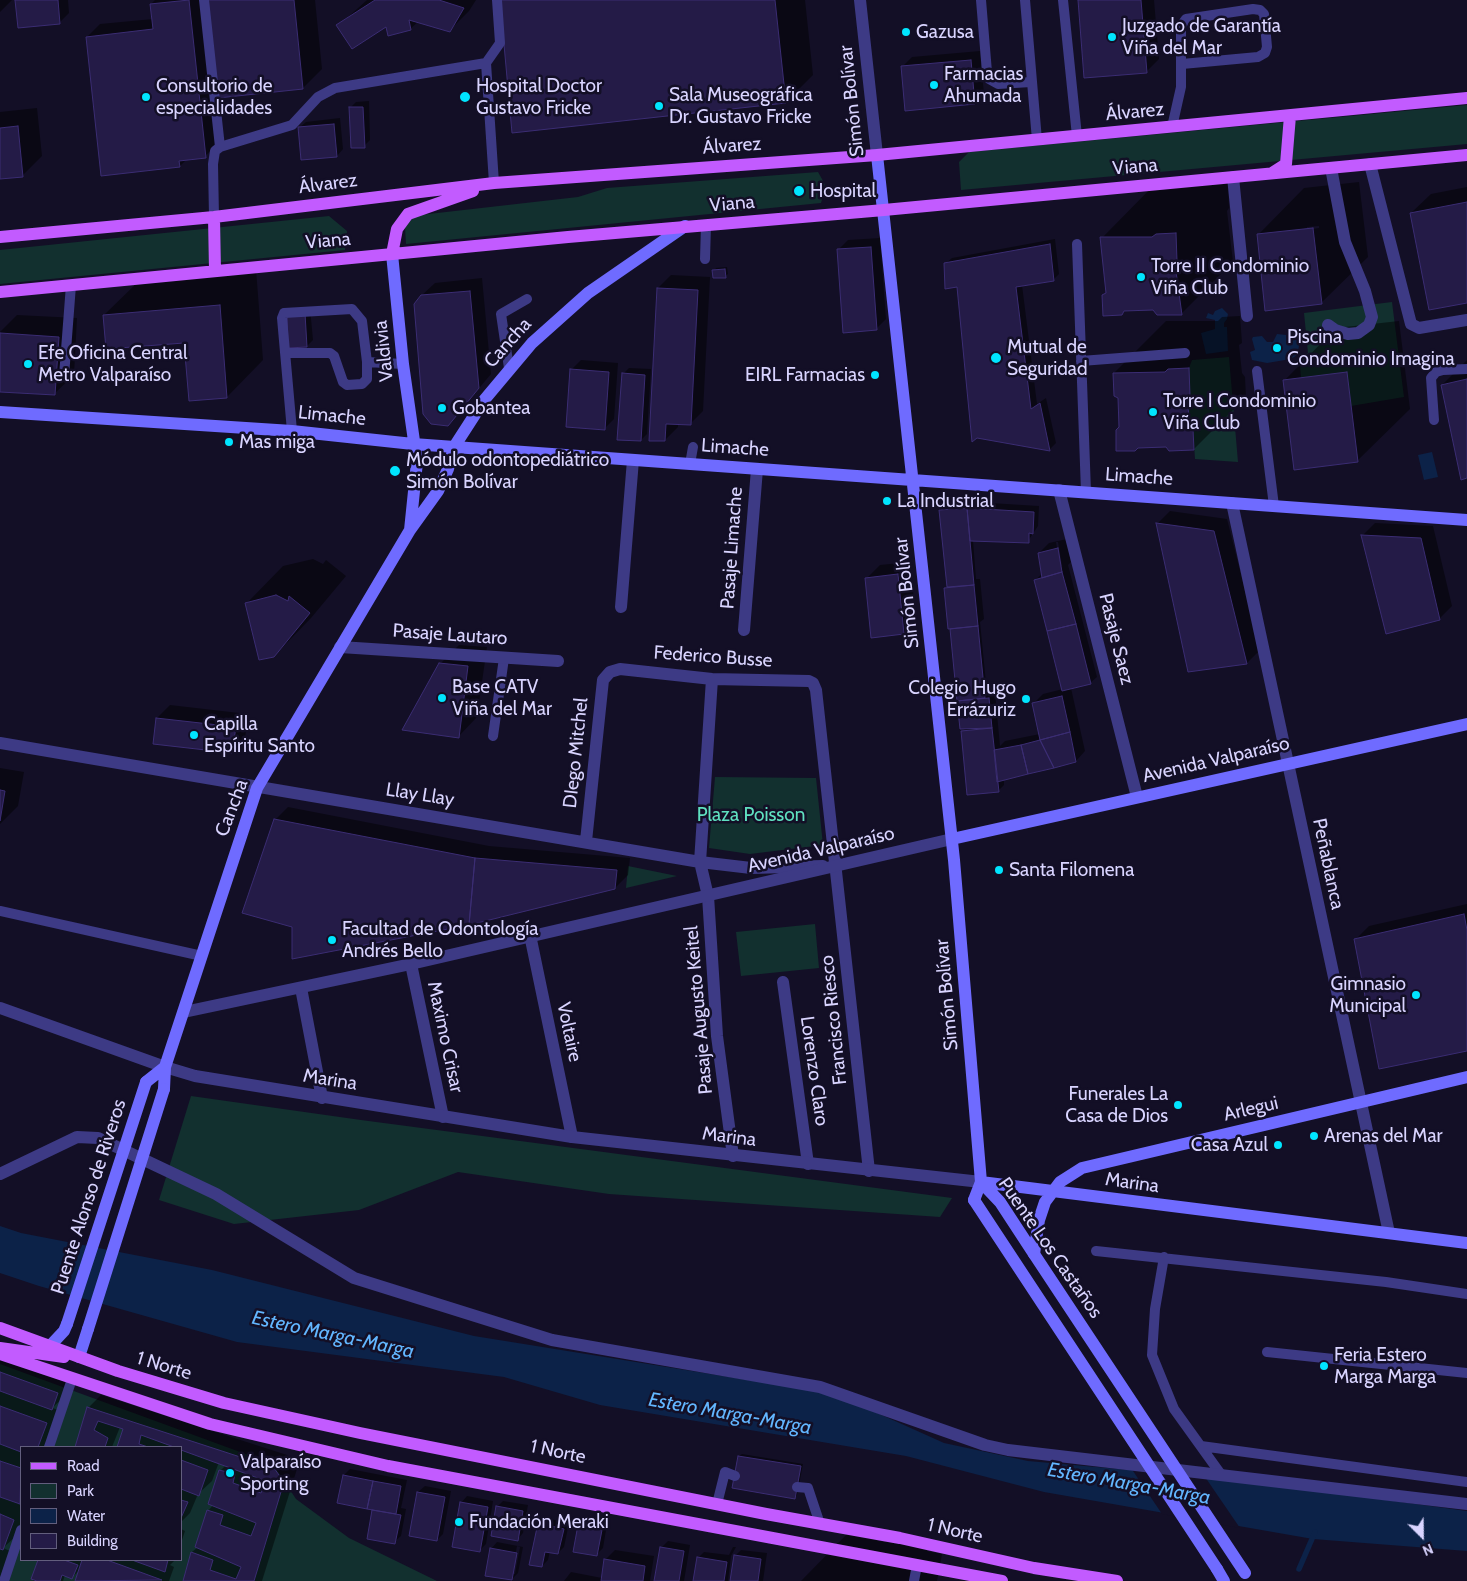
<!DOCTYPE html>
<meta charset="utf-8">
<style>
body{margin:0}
#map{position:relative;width:1467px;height:1581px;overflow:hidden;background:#130f26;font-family:Cabin,sans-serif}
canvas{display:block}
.legend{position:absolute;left:20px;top:1446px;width:162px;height:115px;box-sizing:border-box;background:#130f26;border:1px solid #625e7d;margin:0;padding:6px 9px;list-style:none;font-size:15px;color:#d9d4ff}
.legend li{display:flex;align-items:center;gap:10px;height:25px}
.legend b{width:25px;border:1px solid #625e7d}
.north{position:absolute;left:1397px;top:1511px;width:50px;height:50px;-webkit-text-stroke:4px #130f26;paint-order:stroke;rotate:157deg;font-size:14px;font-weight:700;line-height:20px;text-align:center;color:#d9d4ff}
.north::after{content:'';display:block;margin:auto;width:18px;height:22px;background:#d9d4ff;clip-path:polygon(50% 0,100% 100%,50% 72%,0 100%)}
</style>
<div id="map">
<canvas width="1467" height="1581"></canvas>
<ul class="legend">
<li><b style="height:6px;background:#c25bff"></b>Road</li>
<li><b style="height:14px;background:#12302f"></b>Park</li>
<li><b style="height:14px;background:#0c2248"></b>Water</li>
<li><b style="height:14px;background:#241b47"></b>Building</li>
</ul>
<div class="north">N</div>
</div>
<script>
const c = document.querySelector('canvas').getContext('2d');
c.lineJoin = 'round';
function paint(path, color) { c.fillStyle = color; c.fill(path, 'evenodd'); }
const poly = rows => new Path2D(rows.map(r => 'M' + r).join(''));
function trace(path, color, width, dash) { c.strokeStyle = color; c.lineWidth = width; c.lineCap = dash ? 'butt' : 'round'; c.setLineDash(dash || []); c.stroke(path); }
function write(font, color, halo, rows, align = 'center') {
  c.font = font + ' Cabin,sans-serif'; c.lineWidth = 5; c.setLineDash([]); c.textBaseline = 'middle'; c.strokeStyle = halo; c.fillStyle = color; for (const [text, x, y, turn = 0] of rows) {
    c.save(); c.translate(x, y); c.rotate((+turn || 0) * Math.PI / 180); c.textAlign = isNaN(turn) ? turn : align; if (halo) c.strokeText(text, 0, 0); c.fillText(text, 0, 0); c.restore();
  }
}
paint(poly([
 [1467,105,1467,144,961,190,959,162,969,152],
 [818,172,826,186,821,203,406,244,405,227,411,216,578,197,607,188],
 [329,216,347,231,345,250,0,284,0,250],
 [1392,302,1404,397,1351,406,1347,372,1301,378,1299,353,1308,353,1304,313],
 [1229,357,1238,462,1195,459,1193,429,1190,426,1187,398,1190,396,1189,368,1192,360],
 [715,777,816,778,823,845,750,854,709,848],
 [628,866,677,876,626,888],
 [815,924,819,968,741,976,736,932],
 [191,1096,361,1120,952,1198,940,1217,609,1194,458,1172,359,1210,234,1224,159,1200],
 [0,1364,273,1464,296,1499,349,1538,437,1581,0,1581],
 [21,1447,181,1447,181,1560,21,1560]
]), '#12302f');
paint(poly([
 [1222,308,1228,314,1227,319,1224,323,1224,327,1227,327,1228,351,1206,354,1201,333,1215,329,1215,320,1206,318,1208,313,1213,315,1215,311],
 [1277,334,1295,336,1299,346,1297,355,1291,359,1267,363,1252,360,1250,352,1255,350,1252,339,1253,337,1262,336,1267,342,1273,342],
 [1432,452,1438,477,1424,480,1418,455],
 [0,1226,21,1233,212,1270,474,1336,835,1394,944,1443,1028,1461,1233,1479,1467,1511,1467,1551,1313,1539,1044,1492,906,1456,600,1405,504,1377,237,1342,39,1286,0,1273]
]), '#0c2248');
paint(poly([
 [1131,1468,1203,1474,1240,1528,1162,1514]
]), '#130f26');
paint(poly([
 [0,0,12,0,0,12],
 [16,0,68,0,69,13,59,23],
 [155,0,203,0,218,144,205,156,187,159,180,166,87,37,100,24,153,19,151,4],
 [209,0,315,0,322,69,303,88],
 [367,0,476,0,469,11,449,31,418,22,410,29,387,25,338,26],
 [501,0,805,0,813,75,786,102],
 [1079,0,1154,0,1159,59,1146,72],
 [980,51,984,94,974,103,903,66,912,57],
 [369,101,370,140,364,146,350,108,356,102],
 [37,108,42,156,23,175,0,178,0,112],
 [340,118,343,149,337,156,299,128,306,122],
 [1228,181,1229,208,1227,211,1233,262,1181,314,1154,309,1126,310,1122,314,1104,295,1107,292,1102,238,1154,185],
 [1359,182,1368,257,1321,303,1258,235,1304,188],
 [1319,226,1319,228,1307,230,1307,227],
 [1467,187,1467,301,1411,213,1431,194],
 [880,238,886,319,876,329,838,250,848,240],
 [1055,239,1059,274,1053,280,1022,285,1037,404,1046,398,1056,443,1050,449,977,437,958,286,945,264,952,258],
 [727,267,728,274,725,276,714,271,716,268],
 [256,269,263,360,227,397,185,341,104,315,141,279],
 [671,275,710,277,703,411,690,424,678,423,678,427,665,440,658,288],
 [482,278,491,374,448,425,421,296,435,283],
 [310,308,313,340,307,346,294,309],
 [17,315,77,318,74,375,54,394,0,391,0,332],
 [1240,316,1242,343,1239,345,1242,373,1245,377,1246,397,1194,449,1167,446,1120,428,1119,398,1114,373,1166,321,1218,321,1222,317],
 [1399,321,1410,409,1357,461,1284,381,1336,328],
 [581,360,618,363,614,419,604,429,571,370],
 [1467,360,1467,477,1442,385],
 [629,368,651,369,647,434,641,440,623,374],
 [974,502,1039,506,1038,526,1028,541,973,540,976,579,980,579,984,619,980,622,987,693,995,692,1000,746,1005,741,1040,734,1034,703,1043,694,1063,689,1035,580,1043,573,1039,553,1049,543,1067,539,1071,562,1068,565,1097,677,1090,683,1071,688,1085,751,1076,761,1004,779,1004,785,998,791,962,731,967,727,961,727,945,588,948,585,941,511,943,508,971,505],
 [1056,542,1058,542,1062,566,1060,566],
 [1170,511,1227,519,1260,650,1247,663,1157,524],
 [1375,523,1433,526,1452,606,1439,619,1362,536],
 [313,559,323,564,326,560,346,576,311,618,274,656,247,603,283,566],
 [910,562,916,620,903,633,867,578,880,565],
 [459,645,487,647,477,717,458,737,440,664],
 [170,705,248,714,245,739,232,752,157,718],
 [0,768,24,772,18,806,0,824],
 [288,807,489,846,630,858,628,875,615,888,294,926,275,820],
 [1467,904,1467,1049,1356,939,1369,926],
 [0,1354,71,1380,65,1396,52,1408,59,1410,48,1442,43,1447,21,1447,21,1501,18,1504,21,1505,21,1521,16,1536,3,1548,10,1551,0,1578],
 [101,1395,287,1455,297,1469,262,1581,185,1581,192,1552,198,1547,208,1511,213,1505,220,1471,226,1465,219,1462,212,1481,198,1494,190,1513,181,1522,181,1447,118,1447,125,1428,120,1427,112,1447,76,1447,88,1408],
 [742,1454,803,1464,797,1495,795,1498,739,1456],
 [350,1469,407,1480,401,1508,406,1509,401,1536,394,1542,368,1538,374,1509,344,1475],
 [425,1486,451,1491,443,1534,437,1540,418,1492],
 [467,1496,493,1501,486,1544,480,1550,461,1503],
 [503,1501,528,1505,523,1533,517,1540,497,1507],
 [545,1518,569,1523,564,1547,558,1553,550,1551,548,1560,542,1566,539,1524],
 [585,1520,607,1524,603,1548,596,1555,579,1526],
 [181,1529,185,1531,181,1543],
 [848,1533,877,1534,876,1540,885,1542,890,1537,928,1545,927,1551,942,1554,937,1581,801,1581],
 [668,1541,690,1545,684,1581,656,1581,661,1548],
 [497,1542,523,1547,518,1573,512,1579,491,1549],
 [517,1546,520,1547,515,1574,512,1574],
 [733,1547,736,1547,731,1556,728,1581,695,1581,698,1558,704,1552,729,1555],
 [615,1550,654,1556,650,1581,564,1581,571,1572,602,1578,605,1560],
 [741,1550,767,1553,763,1581,732,1581,735,1556],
 [39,1560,175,1560,170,1565,174,1567,169,1581,76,1581,80,1570,72,1577,65,1575,63,1581,33,1581]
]), '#0007');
trace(poly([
 [1299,1569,1315,1532]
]), '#0c2248', 5.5);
const building = poly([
 [15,0,58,0,60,24,18,28,15,0],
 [189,0,206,158,179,161,180,167,101,176,86,37,153,29,150,4,189,0],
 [208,0,294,0,303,89,218,98,208,0],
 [375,0,439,0,464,8,450,32,409,20,411,30,388,36,386,27,352,49,336,25,375,0],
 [500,0,775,0,786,103,512,133,500,0],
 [1078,0,1141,0,1147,73,1084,78,1078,0],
 [971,60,975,104,905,111,901,66,971,60],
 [349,107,363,107,365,148,351,148,349,107],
 [334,124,337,157,301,160,298,127,334,124],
 [18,126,23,177,0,179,0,128,18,126],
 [1467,202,1467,303,1429,310,1410,213,1467,202],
 [1313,228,1322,304,1265,311,1257,234,1313,228],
 [1176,233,1177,261,1175,264,1182,315,1157,315,1153,310,1124,311,1122,315,1103,316,1102,295,1106,293,1100,237,1152,237,1156,234,1176,233],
 [1050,244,1054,281,1016,287,1031,409,1040,403,1050,451,977,438,972,442,957,287,945,289,944,263,1050,244],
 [871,247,877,330,843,333,837,249,871,247],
 [725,269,726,278,713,278,712,270,725,269],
 [657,288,698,290,691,425,666,424,665,441,649,441,657,288],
 [470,291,479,388,448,426,431,424,423,414,414,304,421,295,470,291],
 [220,305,227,398,189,401,184,343,106,349,103,315,220,305],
 [305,313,307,347,288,348,287,315,305,313],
 [0,333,59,337,55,395,0,392,0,333],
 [1189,368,1190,396,1187,398,1190,426,1193,429,1194,450,1169,451,1166,447,1138,448,1135,451,1116,451,1116,430,1119,427,1118,398,1114,396,1113,373,1165,372,1168,369,1189,368],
 [570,369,609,372,605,430,566,427,570,369],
 [1347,372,1358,462,1294,470,1283,380,1347,372],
 [622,373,645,375,641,441,617,440,622,373],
 [1467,379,1467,478,1461,480,1441,385,1467,379],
 [967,508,974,585,947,587,939,510,967,508],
 [967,508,1034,512,1033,534,1029,533,1029,543,970,541,967,508],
 [1156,523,1214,531,1247,664,1188,672,1156,523],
 [1361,535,1421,538,1440,620,1386,634,1361,535],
 [1058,548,1062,572,1042,578,1038,553,1058,548],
 [1062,572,1076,624,1047,631,1034,580,1062,572],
 [898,574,904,634,871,638,865,578,898,574],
 [974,585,978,626,948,629,944,588,974,585],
 [276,595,288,601,289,596,310,613,274,657,259,660,245,603,276,595],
 [1076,624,1091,684,1062,691,1047,631,1076,624],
 [978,626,985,698,957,701,950,629,978,626],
 [439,663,468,666,459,738,402,730,439,663],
 [1062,696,1070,732,1040,740,1032,703,1062,696],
 [989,698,992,728,960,729,957,701,989,698],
 [156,718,236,727,232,753,153,744,156,718],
 [992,728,999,792,967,795,961,731,992,728],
 [1070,732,1076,762,1054,768,1040,740,1070,732],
 [1040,740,1054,768,1028,774,1021,745,1040,740],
 [1021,745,1028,774,997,782,994,750,1021,745],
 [0,790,5,791,0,821,0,790],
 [274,819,475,858,469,925,292,959,292,927,242,913,274,819],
 [475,858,617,870,615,889,469,925,475,858],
 [1464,914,1467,930,1467,1051,1379,1069,1354,939,1464,914],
 [0,1372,58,1393,52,1410,0,1391,0,1372],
 [0,1406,47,1423,38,1447,21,1447,21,1452,0,1444,0,1406],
 [87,1407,274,1468,284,1482,254,1581,183,1581,191,1552,213,1560,210,1570,236,1579,241,1567,195,1547,207,1510,223,1515,220,1525,251,1536,256,1523,208,1504,219,1470,235,1474,233,1483,261,1493,266,1481,181,1450,181,1447,174,1447,141,1435,139,1444,148,1447,117,1447,123,1429,98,1421,94,1430,108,1438,105,1447,75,1447,87,1407],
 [738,1456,801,1466,795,1499,732,1488,738,1456],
 [181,1460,208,1470,199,1496,181,1489,181,1460],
 [0,1461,21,1468,20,1504,0,1497,0,1461],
 [343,1475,373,1481,367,1509,337,1503,343,1475],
 [373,1481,401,1486,396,1514,367,1509,373,1481],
 [417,1492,445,1497,437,1541,409,1536,417,1492],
 [181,1500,188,1502,181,1518,181,1500],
 [460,1502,488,1507,480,1552,452,1547,460,1502],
 [496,1506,523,1511,518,1541,491,1536,496,1506],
 [372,1510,401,1515,395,1544,367,1539,372,1510],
 [0,1514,14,1520,3,1550,0,1549,0,1514],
 [538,1523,564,1529,558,1554,545,1552,542,1567,529,1565,538,1523],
 [578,1525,602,1530,597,1556,573,1552,578,1525],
 [660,1547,684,1551,679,1581,654,1581,660,1547],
 [490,1548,517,1553,512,1580,485,1576,490,1548],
 [734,1555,761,1559,758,1581,730,1581,734,1555],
 [697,1557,727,1562,724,1581,693,1581,697,1557],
 [604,1559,645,1566,643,1581,601,1581,604,1559],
 [38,1560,64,1560,78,1565,72,1579,62,1575,60,1581,37,1581,31,1579,38,1560],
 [82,1560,107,1560,162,1580,75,1581,82,1560],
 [132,1560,168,1560,165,1572,132,1560]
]);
paint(building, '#241b47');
trace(building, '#3b2d73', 1);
trace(poly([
 [204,0,220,147],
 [981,0,987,72,989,79,998,84,1031,82],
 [1025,0,1037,140],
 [1063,0,1077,136],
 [486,63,500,43,497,0],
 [1172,127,1181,87,1181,26,1186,19,1253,9,1260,10,1264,14,1267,47,1265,53,1258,57,1182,64],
 [214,217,213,164,215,151,220,147,292,125,318,97,335,88,486,63,494,183],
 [1077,244,1086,492],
 [705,259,706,225],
 [285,353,330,353,334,356,343,382,347,385,362,384,367,379,367,362],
 [1081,361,1185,353],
 [509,368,501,314,527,299],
 [1257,371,1274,506],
 [64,376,71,285],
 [1434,420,1431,378,1436,372,1443,370,1467,369],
 [292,431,282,318,284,313,352,309,362,321,367,362,403,364],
 [690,464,693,447],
 [493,736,504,658],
 [0,911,202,956],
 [1096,1251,1386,1282,1467,1294],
 [1164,1257,1155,1309,1152,1355,1174,1409,1220,1473],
 [1267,1352,1467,1373],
 [1201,1446,1467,1482],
 [49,1447,72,1379],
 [797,1487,808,1488,820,1524],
 [717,1504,725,1472,735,1476],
 [4,1581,21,1530],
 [914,1581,917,1565]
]), '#3d3a85', 10);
trace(poly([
 [1370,164,1411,324,1419,328,1467,320],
 [1233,177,1247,316],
 [1328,325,1335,330,1348,334,1358,333,1369,325,1372,317,1365,291,1345,242,1331,168],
 [1059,490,1137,797],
 [1232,503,1389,1233],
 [621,607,633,460],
 [744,630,757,469],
 [340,647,558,661],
 [712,679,700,862,708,896,717,1036,733,1156],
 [0,743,700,862,751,868,823,866],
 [586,841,603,680,610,672,620,669,712,679,809,681,813,683,816,690,869,1171],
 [530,935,572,1137],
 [411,964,443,1117],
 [783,982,808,1164],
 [301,988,322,1098],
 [0,1008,165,1067],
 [0,1174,77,1137,98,1138,216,1194,354,1278,552,1340,820,1387,985,1445,1008,1450,1467,1504]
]), '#3d3a85', 12);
trace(poly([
 [860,0,877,155],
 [184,1012,411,964,952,839],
 [165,1067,195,1076,572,1137,981,1182]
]), '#3d3a85', 12);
trace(poly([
 [877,155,954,860,981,1182,974,1200],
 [392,254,403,364,417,462,410,530],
 [0,412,292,431,413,444,1467,520],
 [952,839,1467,724],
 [146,1082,165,1067],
 [164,1089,165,1067,257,788,410,530,438,491,448,469,454,447,485,399,532,343,588,293,685,226],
 [981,1182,1467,1243],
 [981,1182,1000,1202,1034,1254],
 [1034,1254,1039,1220,1045,1202,1060,1182,1082,1168,1467,1077],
 [49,1347,64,1331,67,1324],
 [79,1357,88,1329],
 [1217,1569,1224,1581]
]), '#6f6bff', 12);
trace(poly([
 [1272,173,1286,164,1290,116],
 [214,217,215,271],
 [0,237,214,217,494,183,877,155,1467,98],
 [392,254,397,229,408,214,473,191],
 [0,292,568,237,884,210,1467,155],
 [0,1328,118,1371,224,1403,360,1433,766,1514,900,1538,1034,1568,1117,1581],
 [0,1348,64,1357],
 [0,1354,210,1424,388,1466,1002,1581]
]), '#c25bff', 12);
trace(poly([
 [974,1200,1217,1569],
 [1034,1254,1245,1573],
 [67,1324,146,1082],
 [88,1329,164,1089]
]), '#6f6bff', 12);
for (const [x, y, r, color] of [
 [906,32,5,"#00e5ff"],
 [1112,37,5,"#00e5ff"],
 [934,85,5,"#00e5ff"],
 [146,97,5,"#00e5ff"],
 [465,97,6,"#00e5ff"],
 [659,106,5,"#00e5ff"],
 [799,191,6,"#00e5ff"],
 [1141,277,5,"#00e5ff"],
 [1277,348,5,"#00e5ff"],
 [996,358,6,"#00e5ff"],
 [28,364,5,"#00e5ff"],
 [875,375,5,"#00e5ff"],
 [442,408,5,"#00e5ff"],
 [1153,412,5,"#00e5ff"],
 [229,442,5,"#00e5ff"],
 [395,471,6,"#00e5ff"],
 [887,501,5,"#00e5ff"],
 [442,698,5,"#00e5ff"],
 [1026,699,5,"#00e5ff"],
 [194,735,5,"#00e5ff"],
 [999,870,5,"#00e5ff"],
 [332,940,5,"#00e5ff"],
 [1416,995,5,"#00e5ff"],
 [1178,1105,5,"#00e5ff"],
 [1314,1136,5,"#00e5ff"],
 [1278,1145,5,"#00e5ff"],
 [1324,1366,5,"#00e5ff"],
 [230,1473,5,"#00e5ff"],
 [459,1522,5,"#00e5ff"]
]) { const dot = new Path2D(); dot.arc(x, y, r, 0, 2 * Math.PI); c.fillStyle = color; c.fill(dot); trace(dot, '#130f26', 2); }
write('19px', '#d9d4ff', '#130f26', [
 ["Juzgado de Garantía",1122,26],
 ["Viña del Mar",1122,48],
 ["Gazusa",916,32],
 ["Farmacias",944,74],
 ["Ahumada",944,96],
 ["Consultorio de",156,86],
 ["especialidades",156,108],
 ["Hospital Doctor",476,86],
 ["Gustavo Fricke",476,108],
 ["Sala Museográfica",669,95],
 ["Dr. Gustavo Fricke",669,117],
 ["Hospital",810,191],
 ["Torre II Condominio",1151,266],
 ["Viña Club",1151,288],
 ["Piscina",1287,337],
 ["Condominio Imagina",1287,359],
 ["Mutual de",1007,347],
 ["Seguridad",1007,369],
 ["Efe Oficina Central",38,353],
 ["Metro Valparaíso",38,375],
 ["EIRL Farmacias",865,375,"right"],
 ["Torre I Condominio",1163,401],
 ["Viña Club",1163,423],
 ["Gobantea",452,408],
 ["Mas miga",239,442],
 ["Módulo odontopediátrico",406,460],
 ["Simón Bolívar",406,482],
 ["La Industrial",897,501],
 ["Base CATV",452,687],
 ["Viña del Mar",452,709],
 ["Colegio Hugo",1016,688,"right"],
 ["Errázuriz",1016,710,"right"],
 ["Capilla",204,724],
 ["Espíritu Santo",204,746],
 ["Santa Filomena",1009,870],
 ["Facultad de Odontología",342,929],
 ["Andrés Bello",342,951],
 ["Gimnasio",1406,984,"right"],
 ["Municipal",1406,1006,"right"],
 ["Funerales La",1168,1094,"right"],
 ["Casa de Dios",1168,1116,"right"],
 ["Arenas del Mar",1324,1136],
 ["Casa Azul",1268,1145,"right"],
 ["Feria Estero",1334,1355],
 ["Marga Marga",1334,1377],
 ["Valparaíso",240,1462],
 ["Sporting",240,1484],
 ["Fundación Meraki",469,1522]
], 'left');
write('19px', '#d9d4ff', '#130f26', [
 ["Simón Bolívar",852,101,-96],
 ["Álvarez",1135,112,-5],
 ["Álvarez",732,146,-4],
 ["Viana",1135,167,-5],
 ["Álvarez",328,184,-7],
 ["Viana",732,204,-5],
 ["Viana",328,241,-5],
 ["Cancha",508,343,-48],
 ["Valdivia",384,351,-96],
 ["Limache",332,416,6],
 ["Limache",735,448,4],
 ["Limache",1139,477,4],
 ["Pasaje Limache",732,548,-86],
 ["Simón Bolívar",907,593,-96],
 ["Pasaje Lautaro",450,635,4],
 ["Pasaje Saez",1116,639,76],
 ["Federico Busse",713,657,4],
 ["DIego Mitchel",576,753,-84],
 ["Avenida Valparaíso",1216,760,-13],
 ["Llay Llay",420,795,9],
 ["Cancha",232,808,-69],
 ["Avenida Valparaíso",821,850,-13],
 ["Peñablanca",1328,864,78],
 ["Simón Bolívar",947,995,-95],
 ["Pasaje Augusto Keitel",699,1010,-95],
 ["Francisco Riesco",834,1020,-96],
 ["Voltaire",569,1032,78],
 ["Maximo Crisar",445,1037,78],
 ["Lorenzo Claro",814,1071,82],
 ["Marina",330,1080,9],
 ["Arlegui",1251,1109,-13],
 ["Marina",729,1137,7],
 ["Marina",1132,1183,8],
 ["Puente Alonso de Riveros",89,1197,-72],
 ["Puente Los Castaños",1050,1248,55],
 ["1 Norte",164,1366,17],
 ["1 Norte",558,1452,12],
 ["1 Norte",955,1531,13]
]);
write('19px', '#5fe0c0', '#130f26', [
 ["Plaza Poisson",751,815]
]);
write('italic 20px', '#62b6ff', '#130f26', [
 ["Estero Marga-Marga",333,1335,12],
 ["Estero Marga-Marga",730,1414,10],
 ["Estero Marga-Marga",1129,1484,10]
]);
</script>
